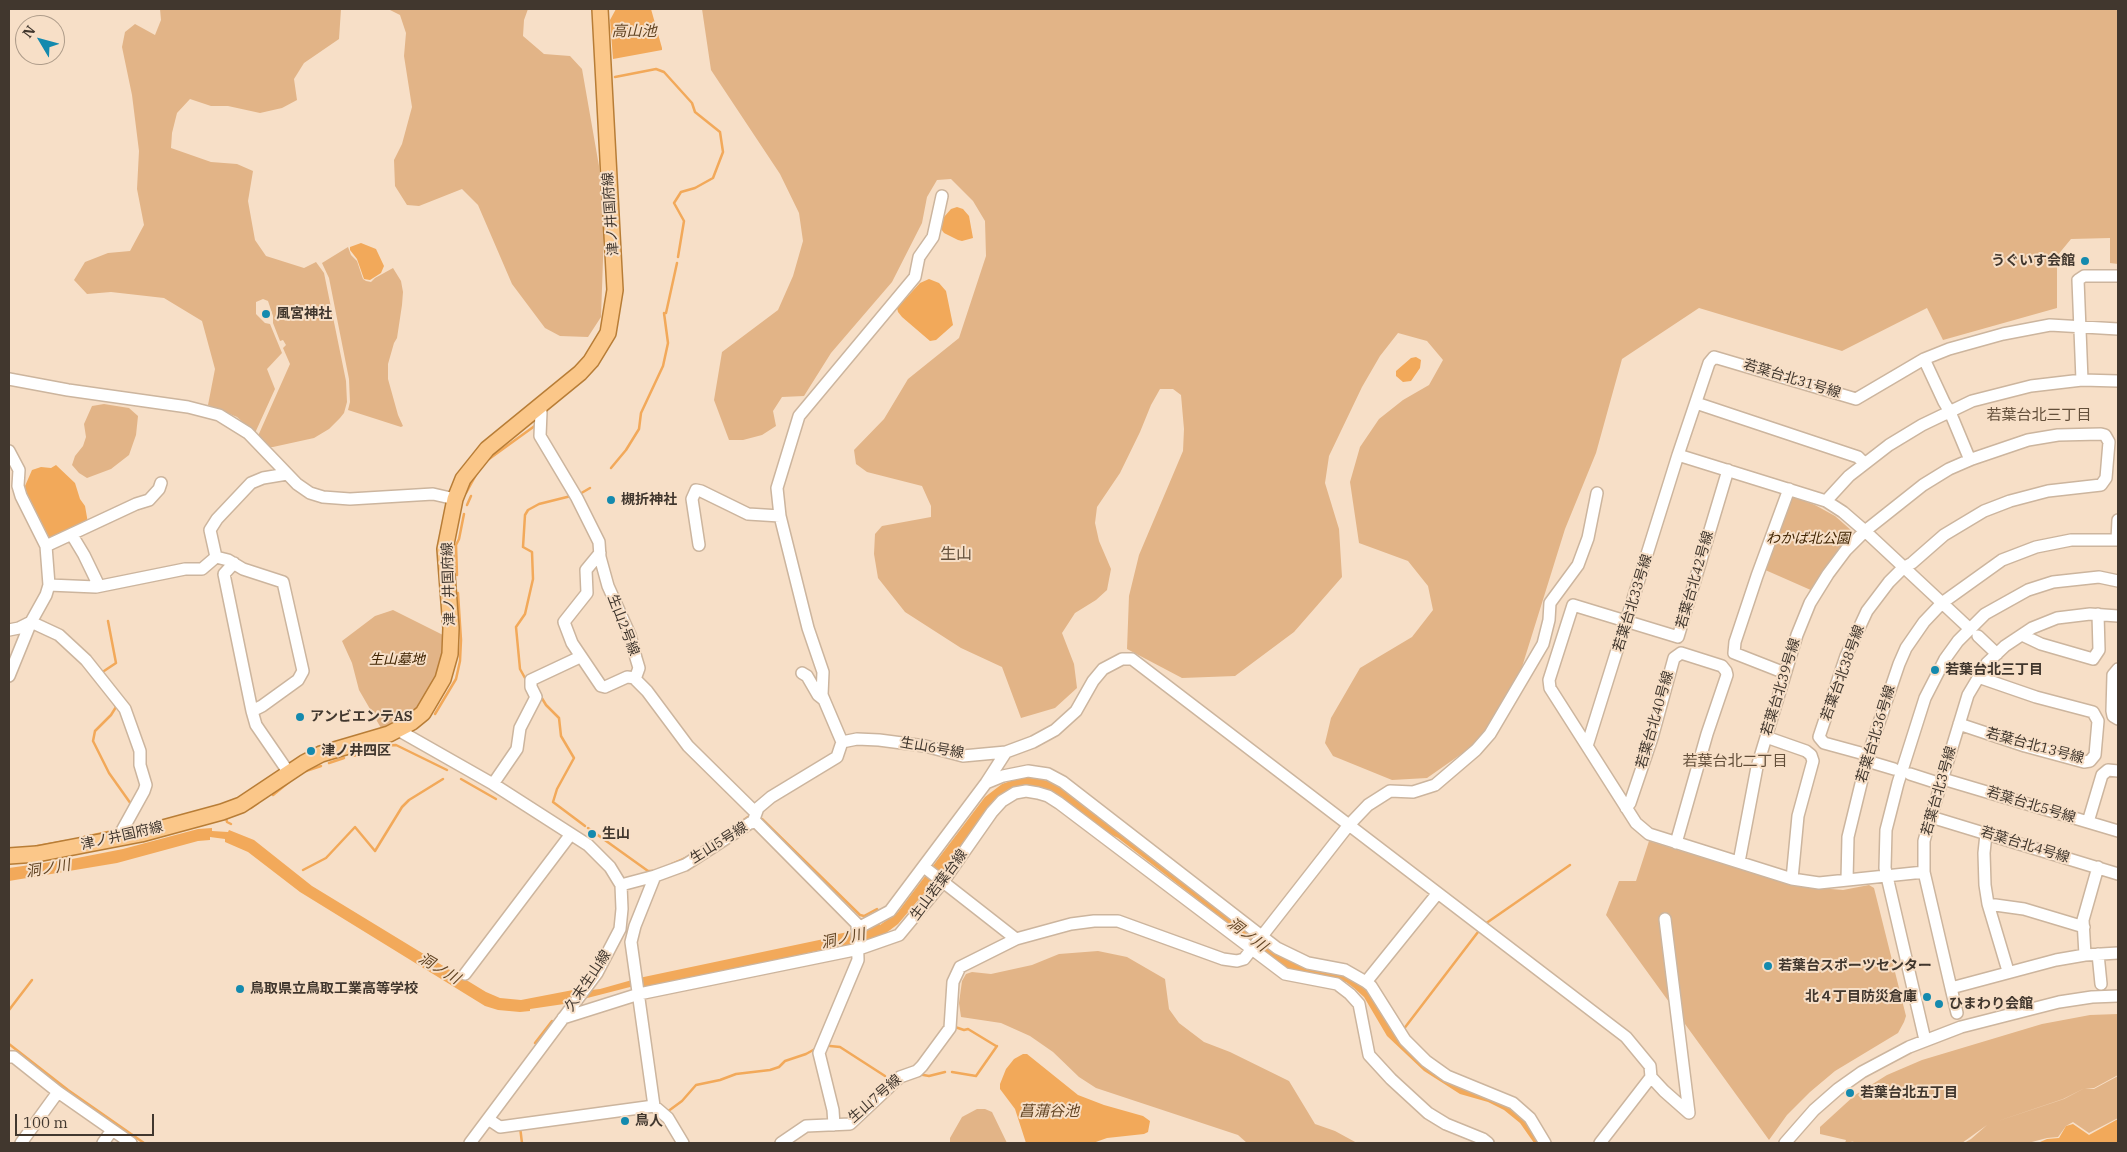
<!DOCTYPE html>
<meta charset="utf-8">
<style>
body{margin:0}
#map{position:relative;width:2127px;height:1152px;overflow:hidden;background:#f7dfc7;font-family:"IBM Plex Serif",serif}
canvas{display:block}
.frame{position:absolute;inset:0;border:10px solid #41372e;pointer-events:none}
.north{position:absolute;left:15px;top:15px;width:50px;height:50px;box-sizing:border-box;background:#f7dfc7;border:1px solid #ae9c8a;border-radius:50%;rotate:307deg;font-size:14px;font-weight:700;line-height:20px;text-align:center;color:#41372e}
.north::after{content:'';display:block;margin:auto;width:18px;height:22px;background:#148aae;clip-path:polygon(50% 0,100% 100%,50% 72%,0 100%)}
.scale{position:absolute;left:15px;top:1114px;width:139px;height:22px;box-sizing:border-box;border:2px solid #41372e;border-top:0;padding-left:6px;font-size:15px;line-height:18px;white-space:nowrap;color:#41372e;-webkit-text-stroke:4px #f7dfc7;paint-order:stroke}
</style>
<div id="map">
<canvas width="2127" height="1152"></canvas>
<div class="frame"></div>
<div class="north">N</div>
<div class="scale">100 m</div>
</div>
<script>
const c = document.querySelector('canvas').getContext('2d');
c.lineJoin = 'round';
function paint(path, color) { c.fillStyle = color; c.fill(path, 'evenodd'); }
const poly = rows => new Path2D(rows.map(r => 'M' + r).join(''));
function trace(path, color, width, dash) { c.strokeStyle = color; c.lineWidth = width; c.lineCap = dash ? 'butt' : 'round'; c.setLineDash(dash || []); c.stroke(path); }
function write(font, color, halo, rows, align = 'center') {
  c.font = font + ' "IBM Plex Serif","Noto Sans JP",serif'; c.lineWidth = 4; c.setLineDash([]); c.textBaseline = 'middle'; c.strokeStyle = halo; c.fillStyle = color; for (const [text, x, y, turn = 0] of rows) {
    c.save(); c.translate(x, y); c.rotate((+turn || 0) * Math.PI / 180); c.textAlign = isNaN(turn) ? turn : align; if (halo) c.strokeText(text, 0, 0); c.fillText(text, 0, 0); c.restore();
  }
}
paint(poly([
 [160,9,341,9,339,39,304,63,294,79,297,100,282,108,260,113,228,106,211,106,190,99,177,113,172,133,171,148,211,162,237,164,253,171,248,201,255,240,266,256,304,268,316,262,324,273,346,381,347,402,344,413,340,418,329,429,314,438,273,447,269,447,258,436,290,364,283,348,286,345,283,340,280,341,273,323,273,316,268,301,263,299,256,302,256,314,265,323,270,324,282,353,267,369,275,389,255,433,237,417,208,405,215,369,202,321,164,298,111,292,87,294,74,280,85,262,108,253,130,251,144,225,137,189,139,151,132,95,122,47,125,32,135,24,155,35,161,20],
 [388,9,528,9,524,20,523,36,544,54,570,56,582,69,599,166,604,231,601,317,588,337,560,336,545,328,512,284,478,205,462,189,419,206,407,205,395,186,394,160,402,144,412,107,404,56,406,33,400,15],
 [702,9,2118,9,2118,264,2110,263,2110,238,2071,239,2057,256,2057,308,1943,340,1927,308,1842,351,1699,308,1622,359,1596,453,1565,529,1522,667,1480,741,1427,778,1392,780,1333,756,1325,743,1331,718,1360,668,1412,637,1433,610,1428,586,1408,561,1359,543,1350,482,1360,447,1379,419,1403,400,1429,385,1443,360,1427,341,1398,333,1380,356,1362,387,1329,456,1325,483,1339,529,1342,577,1294,632,1235,676,1182,678,1127,649,1129,596,1139,555,1183,451,1184,429,1181,395,1173,389,1160,389,1151,405,1140,432,1120,473,1097,507,1095,523,1099,541,1111,569,1107,590,1096,600,1075,613,1062,633,1074,664,1077,688,1055,708,1021,718,1002,667,961,648,905,612,878,578,874,554,875,534,882,526,931,517,931,506,922,486,867,472,856,464,854,450,884,419,908,379,959,338,986,256,985,221,973,201,951,179,937,180,927,197,922,223,892,282,831,353,804,396,782,397,773,411,776,426,762,435,743,440,729,440,714,400,722,352,778,310,793,276,803,241,799,213,780,174,711,70],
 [348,247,351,255,357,261,363,279,366,281,371,282,375,278,393,268,401,281,403,292,402,305,397,338,394,343,388,364,388,379,398,415,403,426,401,427,348,410,350,402,349,379,329,278,322,263],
 [104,404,129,408,138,416,136,435,129,455,111,469,87,478,79,473,72,465,75,456,83,446,86,437,84,424,92,406],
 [1794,497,1815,505,1835,516,1852,531,1852,536,1813,591,1763,569,1789,499],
 [393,610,445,636,441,666,426,702,389,730,381,728,359,690,352,663,342,641,375,616],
 [1649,841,1794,886,1843,890,1869,885,1874,888,1906,1016,1904,1022,1898,1033,1835,1071,1810,1092,1787,1115,1769,1140,1606,915,1619,881,1636,881],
 [1098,951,1127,957,1165,979,1169,1009,1179,1023,1204,1042,1230,1052,1289,1081,1315,1124,1335,1131,1357,1143,1247,1143,1238,1135,1096,1088,1079,1077,1053,1052,1030,1036,1001,1023,961,1017,959,1003,962,981,966,974,972,972,991,974,1032,965,1059,954],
 [2118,1014,2118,1075,2094,1088,2085,1088,2063,1099,1995,1122,2064,1099,2085,1088,2094,1089,2118,1076,2118,1118,2089,1133,2073,1122,2066,1126,2058,1137,2047,1138,2028,1143,1964,1143,1971,1139,1987,1125,1962,1143,1858,1143,1850,1141,1855,1143,1845,1143,1846,1140,1820,1134,1820,1127,1855,1095,1887,1075,1922,1060,2042,1024,2090,1015],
 [977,1109,985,1109,992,1112,1007,1143,950,1143,950,1138,962,1117]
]), '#e2b487');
paint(poly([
 [616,9,651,9,662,48,662,50,613,59,610,20],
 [957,207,963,209,969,216,973,238,962,241,958,240,944,233,941,229,944,217,951,209],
 [361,243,376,249,384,266,381,273,370,280,364,279,357,259,350,250,350,247],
 [929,279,939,283,946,291,953,325,936,340,930,341,902,317,898,312,897,308,920,283],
 [1416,357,1421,360,1420,368,1411,381,1403,382,1396,376,1396,371,1411,358],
 [56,465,75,483,80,499,85,506,88,523,46,543,27,498,25,486,32,470,41,467,51,468],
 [1022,777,1034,778,1058,783,1276,953,1299,965,1347,976,1362,983,1403,1044,1510,1107,1532,1127,1540,1143,1534,1143,1520,1123,1504,1110,1488,1102,1460,1094,1424,1071,1387,1036,1364,997,1354,988,1346,982,1290,971,1118,838,1104,831,1055,793,1038,787,1019,786,1007,791,995,799,947,864,948,866,927,893,925,892,898,924,886,933,876,937,876,940,841,948,840,946,641,989,634,986,564,1004,530,1009,530,1011,520,1012,498,1010,485,1006,300,892,248,852,225,842,225,839,210,837,210,840,198,841,117,863,9,881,9,868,72,859,123,849,198,829,212,828,212,831,228,832,229,830,254,840,312,886,486,992,500,998,521,1000,573,990,574,992,600,989,639,978,838,936,838,934,863,929,879,923,880,925,898,912,985,797,1002,784],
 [1023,1054,1027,1054,1078,1095,1104,1105,1143,1116,1150,1121,1148,1132,1144,1134,1107,1138,1093,1143,1026,1143,1015,1109,1000,1089,1000,1084,1006,1069,1014,1059],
 [2118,1119,2118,1143,2031,1143,2040,1142,2047,1139,2059,1138,2066,1126,2073,1124,2089,1135]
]), '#f2a95a');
trace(poly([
 [615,77,656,69,664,72,692,103,695,112,720,132,723,152,713,178,695,188,681,192,674,203,684,221,678,257],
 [666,313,677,263],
 [489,459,536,425],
 [611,468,626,450,639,429,641,413,663,366,668,343,664,313],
 [466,493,477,473],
 [578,495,590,488],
 [467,505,471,496],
 [457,575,456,545,459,539,464,514],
 [101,673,116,663,108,621],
 [525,678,520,669,516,627,525,614,533,579,532,552,523,547,525,515,528,510,539,504,571,496],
 [540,695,546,705,559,718,561,736,574,758,557,789,553,802,585,826],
 [115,705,116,707,111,715,95,731,93,741,109,773,131,804],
 [435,714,456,679,460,661,461,640,458,593],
 [352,756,366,754,379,746,396,745,447,770],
 [329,763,344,758],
 [306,771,321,766],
 [461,779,496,799],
 [273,795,289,782],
 [251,808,258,803],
 [228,817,226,818,227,822,231,824],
 [762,819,860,915,864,916,877,909,878,911],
 [738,824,748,817],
 [588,828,648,871,653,871],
 [84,837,117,830],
 [37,846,66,841],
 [672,864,688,857],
 [303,870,326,858,355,827,375,851,402,807,409,800,443,779],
 [1485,924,1570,865],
 [9,1010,32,980],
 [954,1028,955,1027,964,1030,968,1029,996,1046],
 [1403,1030,1478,932],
 [535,1043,552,1021],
 [9,1044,68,1090,144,1143],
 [830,1046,840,1047,885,1076],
 [952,1072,976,1076,997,1046],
 [918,1074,929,1076,945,1072],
 [667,1112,682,1101,696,1085,720,1080,736,1074,770,1070,779,1067,785,1061,806,1054,815,1049],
 [520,1127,522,1143]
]), '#f2a95a', 2.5);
const minor = poly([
 [1924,359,1944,402,1950,412,1970,460],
 [9,379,68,390,188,407,219,415,248,433,297,484,310,493,323,497,350,499,433,494,455,499],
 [2082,380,2078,280,2084,276,2118,276],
 [1696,403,1858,457,1864,463],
 [539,407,541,412,540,436,577,498,599,542,600,557,608,586,630,635,636,658,639,668,635,679,647,691,688,746,756,813],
 [9,451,19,470,18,486,21,496,46,546,49,585,46,595,31,622,9,676],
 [1678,455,1709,363,1714,357,1856,399,1924,359,1949,349,2003,334,2050,325,2118,329],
 [1826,501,1849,476,1889,445,1922,425,1972,401,2031,386,2082,380,2118,381],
 [72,535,84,555,99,586],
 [2117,540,2118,520],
 [699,545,692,499,696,490,701,491,748,514,780,516],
 [46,546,136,504,149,500,159,489,161,483],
 [600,553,586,570,587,593,564,622,572,643,601,686,605,687,627,677,636,678],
 [216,557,210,530,217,519,251,483,263,478,287,474],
 [234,563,224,574,252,711],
 [49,585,96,587,185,569,202,569,216,557,228,560,243,569,283,582,303,671,298,680,262,706,252,711,256,725,289,773],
 [2118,616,2090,614,2057,618,2032,628,2005,646,1987,663,1968,695,1929,823,1924,841,1924,872,1951,988,2056,960,2085,955,2118,953],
 [9,630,19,628,31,622,59,635,86,660,125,709,140,751,140,765,146,785,144,791,118,838],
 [2022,635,2041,644,2093,659,2099,650,2098,614],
 [1978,636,1997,654],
 [2118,669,2113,675,2112,711,2113,716,2118,719],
 [802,673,807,676,818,695,823,699],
 [1785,673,1734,653,1735,642,1757,576,1789,489],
 [1959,724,2025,746,2084,762,2090,761,2095,755,2098,721,2093,712,2036,697,1978,677],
 [398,730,493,784,588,845,610,867,621,885,622,909,620,929,597,973,470,1143],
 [1766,737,1806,751,1811,755,1813,761,1798,816,1792,879],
 [842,742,822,695,823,672,808,628,780,516,777,488,799,416,915,277,919,257,933,237,942,196],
 [1587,746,1550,688,1549,680,1573,605,1678,637,1728,470],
 [1006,752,1033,742,1055,730,1076,711,1093,681,1103,669,1122,659,1132,659,1626,1037,1650,1066,1651,1077,1664,1091,1689,1113,1665,919],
 [1867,761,1894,769],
 [1910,774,1941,784],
 [1943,779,2118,831],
 [986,783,1003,776,1028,771,1048,774,1063,782,1277,948,1308,963,1345,970,1366,982,1371,986,1405,1040,1426,1061,1447,1076,1513,1103,1530,1118,1545,1143],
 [493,784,517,749,520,728,536,697,531,687,531,680,580,657],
 [1626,808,1630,803,1652,738,1674,658,1681,653,1722,666,1726,671,1727,675,1707,734,1676,843],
 [1931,817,2118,874],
 [753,822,758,808,771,797,837,757,842,742,857,739,879,740,925,746,963,756,1006,752,986,783,890,911,858,928],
 [2088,822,2102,775,2108,770,2118,771],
 [1986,834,1984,853,1985,885,1988,904,2008,971],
 [1739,862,1757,767,1797,635,1810,603,1828,574,1846,550,1865,531,1923,485,1949,469,1972,459,2028,440,2058,435,2101,434,2105,435,2109,442,2106,478,2101,485,2048,491,2010,501,1984,511,1944,535,1912,563,1903,568,1889,582,1867,611,1846,656,1819,737,1824,743,1868,755],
 [1924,872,1819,883,1792,879,1649,834,1636,823,1587,746,1678,455,1826,501,1843,512,1865,531,1970,629],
 [1847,880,1848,837,1868,755,1899,664,1906,648,1924,622,1942,603,2002,560,2036,547,2071,540,2118,540],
 [621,885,655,876],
 [1988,904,2024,909,2084,927],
 [1016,939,1071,924,1094,921,1118,921,1223,959,1237,961,1244,959,1348,826,1368,805,1390,791,1413,792,1435,785,1476,750,1490,734,1543,644,1549,620,1550,603,1578,565,1588,538,1597,493],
 [2098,954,2101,984],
 [2085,955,2083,920,2098,867],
 [465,974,571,834],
 [1366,982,1437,894],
 [1951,988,1957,1013],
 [563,1018,639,994,859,949,899,935,943,882,992,812,1002,801,1015,793,1026,791,1038,793,1048,796,1059,803,1285,974,1337,984,1350,994,1359,1004,1369,1055,1391,1079,1428,1113,1446,1124,1483,1139,1488,1143],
 [1925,1040,1885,868,1886,830,1898,783,1925,698,1945,659,1958,641,1985,614,2028,590,2053,582,2099,577,2118,581],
 [9,1057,14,1057,58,1092,131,1143],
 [654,1106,631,942,635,926,655,876,685,865,750,823,756,822,857,924,858,960,819,1053,833,1110,834,1125],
 [488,1119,500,1127,654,1106,668,1118,683,1143],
 [21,1143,58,1092],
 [103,1143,112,1130],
 [781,1143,806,1126,850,1124,900,1077,917,1071,922,1066,950,1028,953,982,960,967,1016,939,924,867],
 [1600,1143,1651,1077],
 [1785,1143,1814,1110,1838,1089,1862,1072,1909,1047,1961,1027,2059,1002,2092,997,2118,996]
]);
const major = poly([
 [9,856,37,854,141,834,222,812,241,805,304,763,321,754,389,734,412,722,423,713,443,679,450,654,451,628,445,549,455,499,463,479,487,449,580,373,591,361,608,333,615,290,600,9]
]);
trace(minor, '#ccb59e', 14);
trace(major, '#b87d36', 18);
trace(minor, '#fff', 11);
trace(major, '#fbc789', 15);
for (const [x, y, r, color] of [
 [2085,261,5,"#148aae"],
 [266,314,5,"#148aae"],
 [611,500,5,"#148aae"],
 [1935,670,5,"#148aae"],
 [300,717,5,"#148aae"],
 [311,751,5,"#148aae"],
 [592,834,5,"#148aae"],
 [1768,966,5,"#148aae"],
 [240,989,5,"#148aae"],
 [1927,997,5,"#148aae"],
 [1939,1004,5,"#148aae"],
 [1850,1093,5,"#148aae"],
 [625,1121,5,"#148aae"]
]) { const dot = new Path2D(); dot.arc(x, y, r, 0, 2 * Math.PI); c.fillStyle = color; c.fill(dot); trace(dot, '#f7dfc7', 2); }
write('14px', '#41372e', '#f7dfc7', [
 ["津ノ井国府線",611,214,-94],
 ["若葉台北31号線",1792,379,17],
 ["若葉台北42号線",1695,580,-74],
 ["津ノ井国府線",449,584,-92],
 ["若葉台北33号線",1633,603,-73],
 ["生山2号線",623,625,69],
 ["若葉台北38号線",1843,673,-70],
 ["若葉台北39号線",1781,687,-73],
 ["若葉台北40号線",1655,720,-74],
 ["若葉台北36号線",1876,734,-73],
 ["若葉台北13号線",2035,746,15],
 ["生山6号線",932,748,10],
 ["若葉台北3号線",1939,791,-74],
 ["若葉台北5号線",2031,805,17],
 ["津ノ井国府線",122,836,-13],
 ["生山5号線",719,843,-32],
 ["若葉台北4号線",2025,845,17],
 ["生山若葉台線",939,885,-53],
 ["久末生山線",588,981,-56],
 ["生山7号線",875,1099,-41]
]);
write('bold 14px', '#41372e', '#f7dfc7', [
 ["うぐいす会館",2075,261,"right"],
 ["風宮神社",276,314],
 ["槻折神社",621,500],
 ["若葉台北三丁目",1945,670],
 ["アンビエンテAS",310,717],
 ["津ノ井四区",321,751],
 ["生山",602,834],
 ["若葉台スポーツセンター",1778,966],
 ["鳥取県立鳥取工業高等学校",250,989],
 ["北４丁目防災倉庫",1917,997,"right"],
 ["ひまわり会館",1949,1004],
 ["若葉台北五丁目",1860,1093],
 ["鳥人",635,1121]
], 'left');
write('italic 14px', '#3f2300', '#f7dfc7', [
 ["わかば北公園",1808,539],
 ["生山墓地",397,660]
]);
write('italic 15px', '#624423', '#f7dfc7', [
 ["高山池",634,32],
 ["洞ノ川",48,869,-9],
 ["洞ノ川",1247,935,37],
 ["洞ノ川",843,939,-12],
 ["洞ノ川",439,969,31],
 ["菖蒲谷池",1049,1112]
]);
write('15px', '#634f3a', '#f7dfc7', [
 ["若葉台北三丁目",2039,416],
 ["若葉台北二丁目",1735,762]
]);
write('16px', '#634f3a', '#f7dfc7', [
 ["生山",956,554]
]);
</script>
